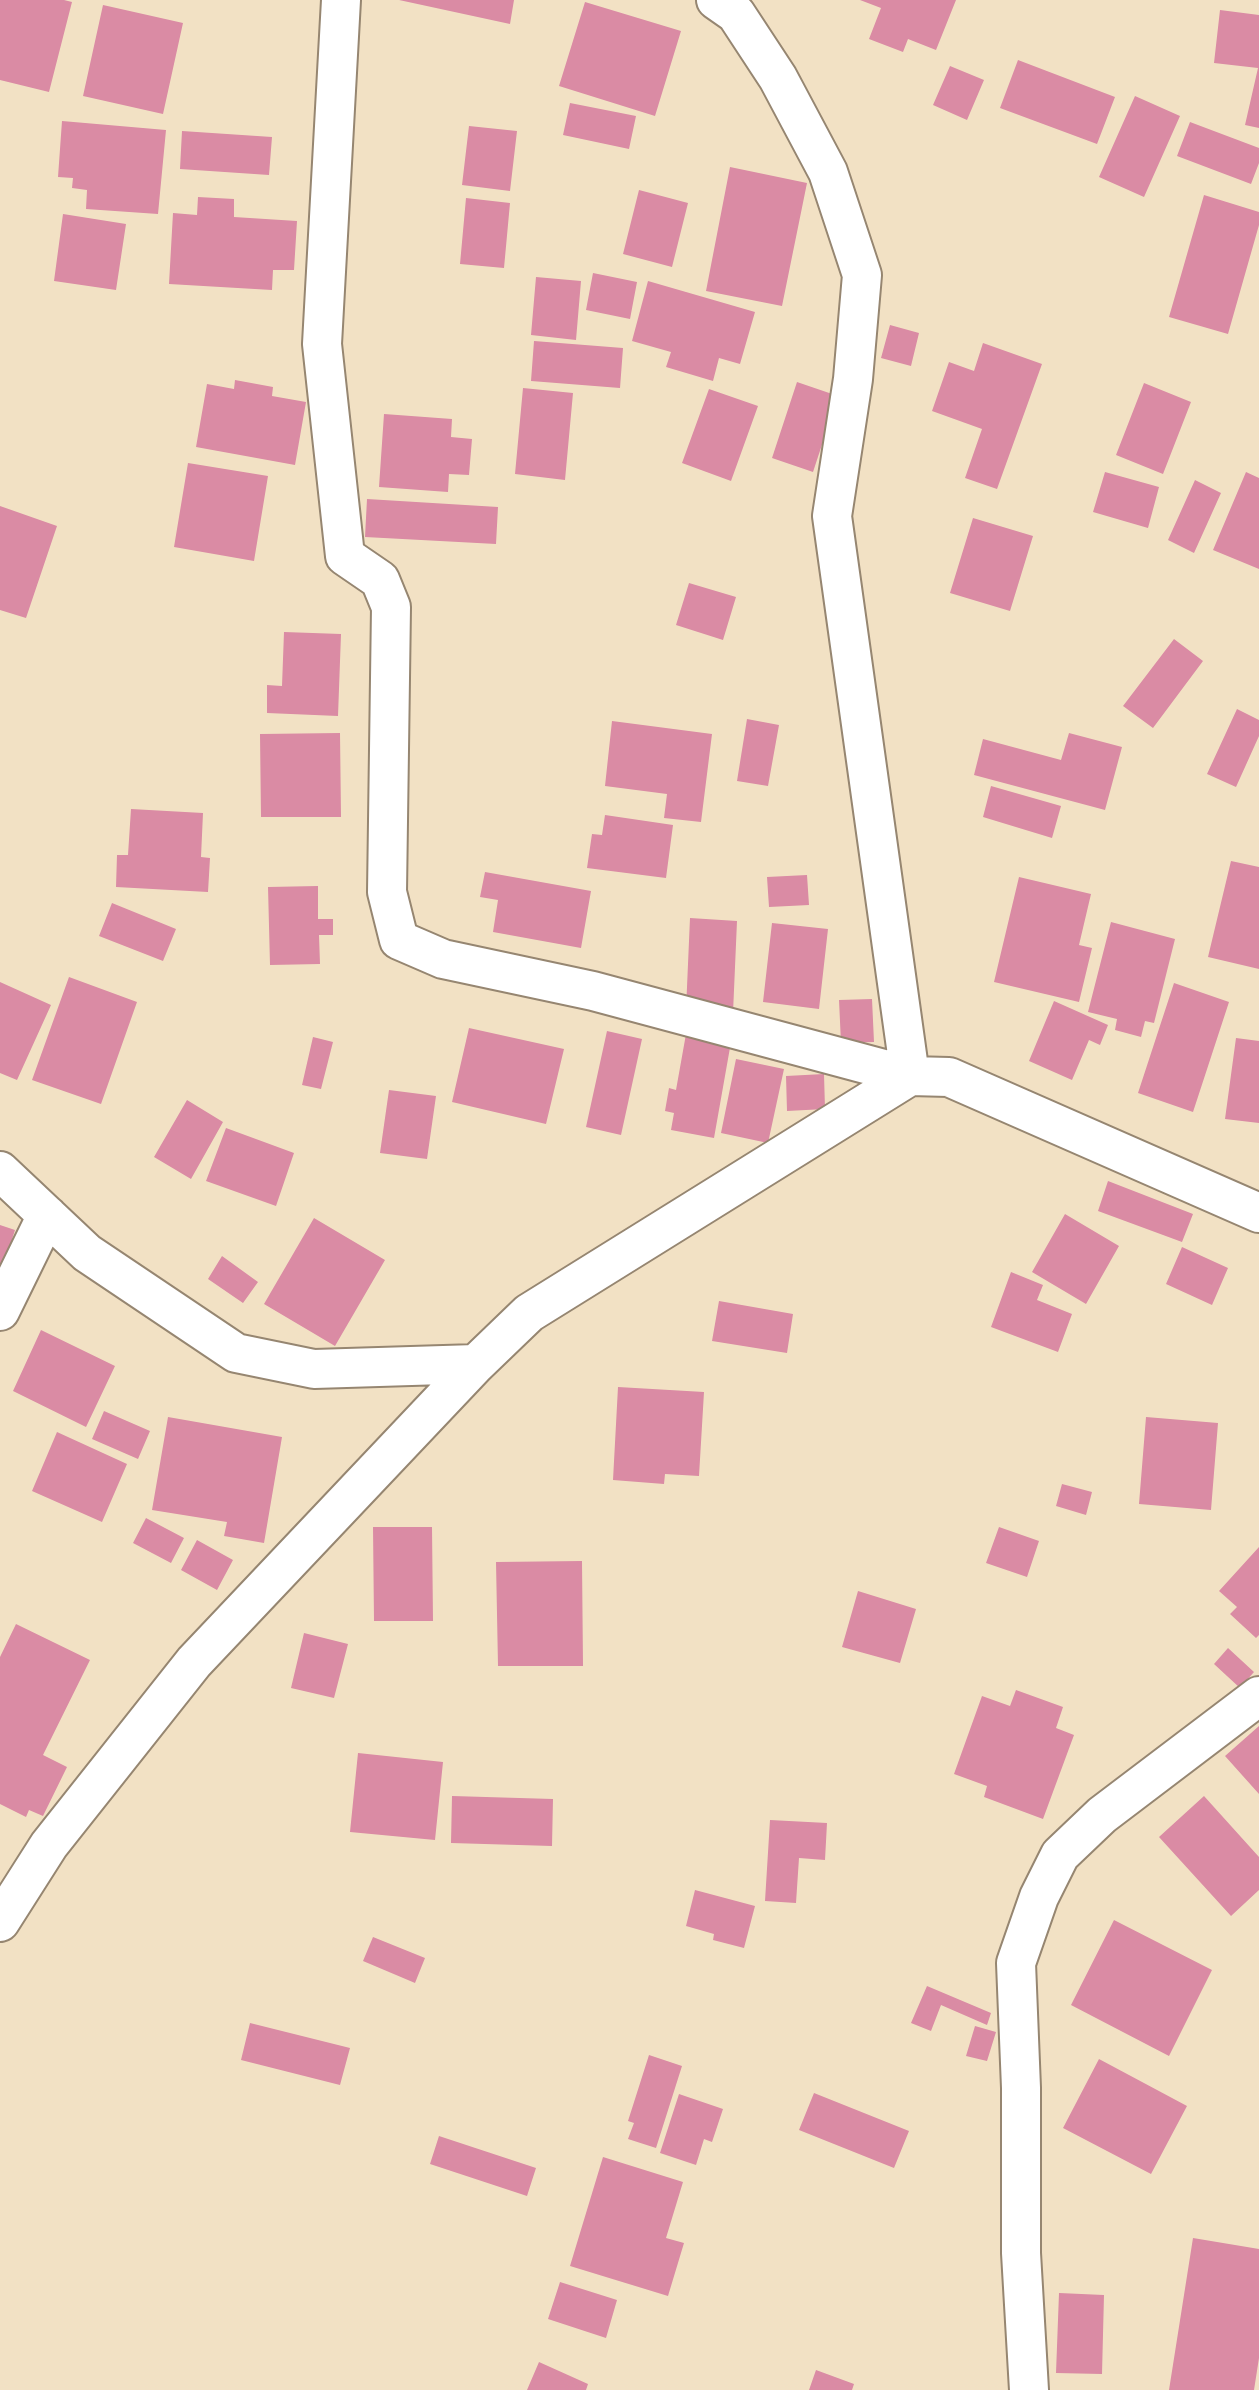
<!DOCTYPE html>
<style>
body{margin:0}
canvas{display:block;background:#f2e1c4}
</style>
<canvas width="1259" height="2390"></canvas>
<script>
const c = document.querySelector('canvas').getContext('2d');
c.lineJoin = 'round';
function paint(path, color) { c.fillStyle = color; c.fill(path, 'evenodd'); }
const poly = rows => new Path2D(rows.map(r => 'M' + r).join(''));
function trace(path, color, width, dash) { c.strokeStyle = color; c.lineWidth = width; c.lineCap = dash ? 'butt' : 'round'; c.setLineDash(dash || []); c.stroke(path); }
paint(poly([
 [0,0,64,0,72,2,49,92,0,80],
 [399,0,514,0,510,24],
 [860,0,956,0,936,50,908,39,903,52,869,39,881,8],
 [585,2,681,31,655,116,559,86],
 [103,5,183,23,163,114,83,96],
 [1220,10,1259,15,1259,128,1245,125,1258,68,1214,63],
 [1018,60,1115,97,1097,144,1000,108],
 [950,66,984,80,967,120,933,105],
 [1135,96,1180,116,1144,197,1099,177],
 [570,103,636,116,629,149,563,135],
 [62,121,166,130,158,214,86,209,87,190,72,188,73,178,58,177],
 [1190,122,1259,148,1259,163,1251,184,1177,156],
 [469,126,517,131,510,191,462,185],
 [182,131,272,137,269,175,180,169],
 [730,167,807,183,782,306,706,291],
 [639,190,688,203,672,267,623,254],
 [1204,195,1259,212,1259,225,1228,334,1169,317],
 [198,197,234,199,234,217,297,221,294,270,273,270,272,290,169,284,173,213,197,215],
 [466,198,510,203,504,268,460,264],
 [63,214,126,224,116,290,54,281],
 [593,273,637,282,630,319,586,310],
 [536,277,581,281,576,340,531,335],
 [648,281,755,312,740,364,719,358,713,381,666,367,671,352,632,341],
 [890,325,919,333,911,366,881,358],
 [534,341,623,348,620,388,531,381],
 [983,343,1042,364,997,489,965,478,982,429,932,411,949,362,974,371],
 [235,380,273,387,272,396,306,402,295,465,196,447,207,384,234,389],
 [797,382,838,396,813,472,772,458],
 [1144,383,1191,402,1163,474,1116,455],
 [523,388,573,393,565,480,515,474],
 [709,389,758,406,731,481,682,463],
 [384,414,452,419,451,437,472,439,469,475,449,474,448,492,379,487],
 [188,463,268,476,254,561,174,547],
 [1105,472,1159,487,1148,528,1093,512],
 [1246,472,1259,478,1259,569,1213,550],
 [1195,480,1221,493,1194,553,1168,540],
 [367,499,498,507,496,544,365,537],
 [0,506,57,526,26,618,0,610],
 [973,518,1033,536,1010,611,950,593],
 [689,583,736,597,723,640,676,625],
 [284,632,341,634,338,716,267,713,267,685,282,686],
 [1174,639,1203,661,1153,728,1123,706],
 [1237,709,1259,720,1259,736,1236,787,1207,774],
 [747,719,779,725,768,786,737,781],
 [612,721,712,734,701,822,664,818,667,794,605,786],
 [340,733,341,817,261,817,260,734],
 [1069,733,1122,747,1105,810,974,775,983,739,1061,760],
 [991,786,1061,806,1052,838,983,817],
 [131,809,203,813,201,857,210,858,208,892,116,887,117,855,128,855],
 [605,815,673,825,666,878,587,868,592,834,602,835],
 [1231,861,1259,867,1259,969,1208,957],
 [485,872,591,891,581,948,493,932,498,900,480,897],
 [807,875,809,905,769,907,767,877],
 [1019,877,1091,894,1079,945,1092,948,1079,1002,994,982],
 [318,886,318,919,333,919,333,935,319,935,320,964,270,965,268,887],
 [112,903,176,929,163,961,99,936],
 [690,918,737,921,733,1013,686,1010],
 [1111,922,1175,939,1154,1023,1145,1021,1141,1037,1115,1030,1117,1019,1088,1012],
 [772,923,828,929,819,1009,763,1002],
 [69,977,137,1002,101,1104,32,1080],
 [0,982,51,1005,17,1080,0,1073],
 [1174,983,1229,1002,1193,1112,1138,1093],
 [872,999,874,1042,841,1043,839,1000],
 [1054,1001,1108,1025,1100,1045,1089,1040,1072,1080,1029,1061],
 [469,1028,564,1049,546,1124,452,1102],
 [607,1031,642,1039,621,1135,586,1127],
 [686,1034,731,1042,714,1138,671,1130,674,1113,665,1111,669,1088,676,1090],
 [313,1037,333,1042,321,1089,302,1085],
 [1236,1038,1259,1041,1259,1123,1225,1119],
 [736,1059,784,1069,768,1143,721,1133],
 [824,1074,825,1109,787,1111,786,1076],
 [389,1090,436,1096,427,1159,380,1153],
 [187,1100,223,1122,191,1179,154,1157],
 [226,1128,294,1153,276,1206,206,1181],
 [1108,1181,1193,1214,1182,1242,1098,1211],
 [1065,1214,1119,1246,1086,1304,1032,1272],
 [314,1218,385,1260,335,1346,264,1304],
 [0,1225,15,1230,1,1274,0,1274],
 [1182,1247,1228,1268,1212,1305,1166,1284],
 [222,1256,258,1282,243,1303,208,1279],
 [1011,1272,1043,1285,1037,1300,1072,1314,1058,1352,991,1327],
 [719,1301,793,1314,787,1353,712,1341],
 [41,1330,115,1366,86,1427,13,1391],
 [618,1387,704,1392,699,1476,665,1474,664,1484,613,1480],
 [104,1411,150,1431,138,1459,92,1439],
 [168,1417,282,1437,264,1543,224,1536,227,1522,152,1510],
 [1146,1417,1218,1423,1211,1510,1139,1504],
 [57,1432,127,1464,102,1522,32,1491],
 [1062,1484,1092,1492,1086,1515,1056,1506],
 [146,1518,184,1538,171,1563,133,1543],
 [373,1527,432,1527,433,1621,374,1621],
 [999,1527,1039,1541,1027,1577,986,1563],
 [197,1540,233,1560,217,1590,181,1570],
 [1259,1547,1259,1635,1256,1638,1230,1614,1237,1607,1219,1591],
 [582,1561,583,1666,498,1666,496,1562],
 [858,1591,916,1609,900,1663,842,1647],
 [16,1624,90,1660,43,1755,67,1767,43,1816,29,1810,26,1817,0,1804,0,1657],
 [304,1633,348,1644,334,1698,291,1688],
 [1228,1648,1254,1672,1240,1688,1214,1664],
 [1016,1690,1063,1707,1056,1728,1074,1735,1043,1819,984,1797,987,1786,954,1774,982,1696,1010,1706],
 [1259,1726,1259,1794,1225,1756],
 [358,1753,443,1762,435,1840,350,1832],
 [452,1796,553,1799,552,1846,451,1843],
 [1204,1796,1259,1857,1259,1890,1231,1916,1159,1837],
 [770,1820,827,1823,825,1860,799,1858,796,1903,765,1901],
 [695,1890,755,1906,744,1948,713,1940,714,1934,686,1926],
 [1114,1920,1212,1970,1169,2056,1071,2005],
 [373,1937,425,1958,415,1983,363,1961],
 [927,1986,991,2013,987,2025,941,2005,931,2031,911,2023],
 [250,2023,350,2048,340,2085,241,2060],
 [975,2026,996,2032,987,2061,966,2056],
 [649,2055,682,2066,656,2148,628,2139,634,2123,628,2121],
 [1099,2059,1187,2106,1151,2174,1063,2128],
 [814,2093,909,2131,894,2168,799,2130],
 [679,2094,723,2109,712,2142,704,2139,696,2165,660,2153],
 [439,2136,536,2168,527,2196,430,2164],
 [603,2157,683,2182,666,2238,684,2243,668,2296,570,2266],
 [1193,2238,1259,2249,1259,2358,1254,2390,1169,2390],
 [560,2282,617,2300,606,2338,548,2319],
 [1059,2293,1104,2295,1102,2374,1056,2373],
 [539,2362,588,2384,586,2390,527,2390],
 [816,2370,854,2384,852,2390,809,2390]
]), '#da8ba4');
const minor = poly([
 [341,0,322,344,345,556,380,580,391,607,387,892,399,940,443,959,593,991,910,1076,949,1077,1259,1213],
 [716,0,736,14,778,78,828,172,862,275,853,379,832,516,910,1076],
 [0,1171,87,1253,236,1353,314,1369,476,1364],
 [0,1311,47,1215],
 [0,1922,49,1845,194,1662,476,1364,529,1313,910,1076],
 [1029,2390,1021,2253,1021,2088,1016,1963,1039,1897,1060,1855,1102,1815,1259,1696]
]);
trace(minor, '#968671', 42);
trace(minor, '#fff', 38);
</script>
